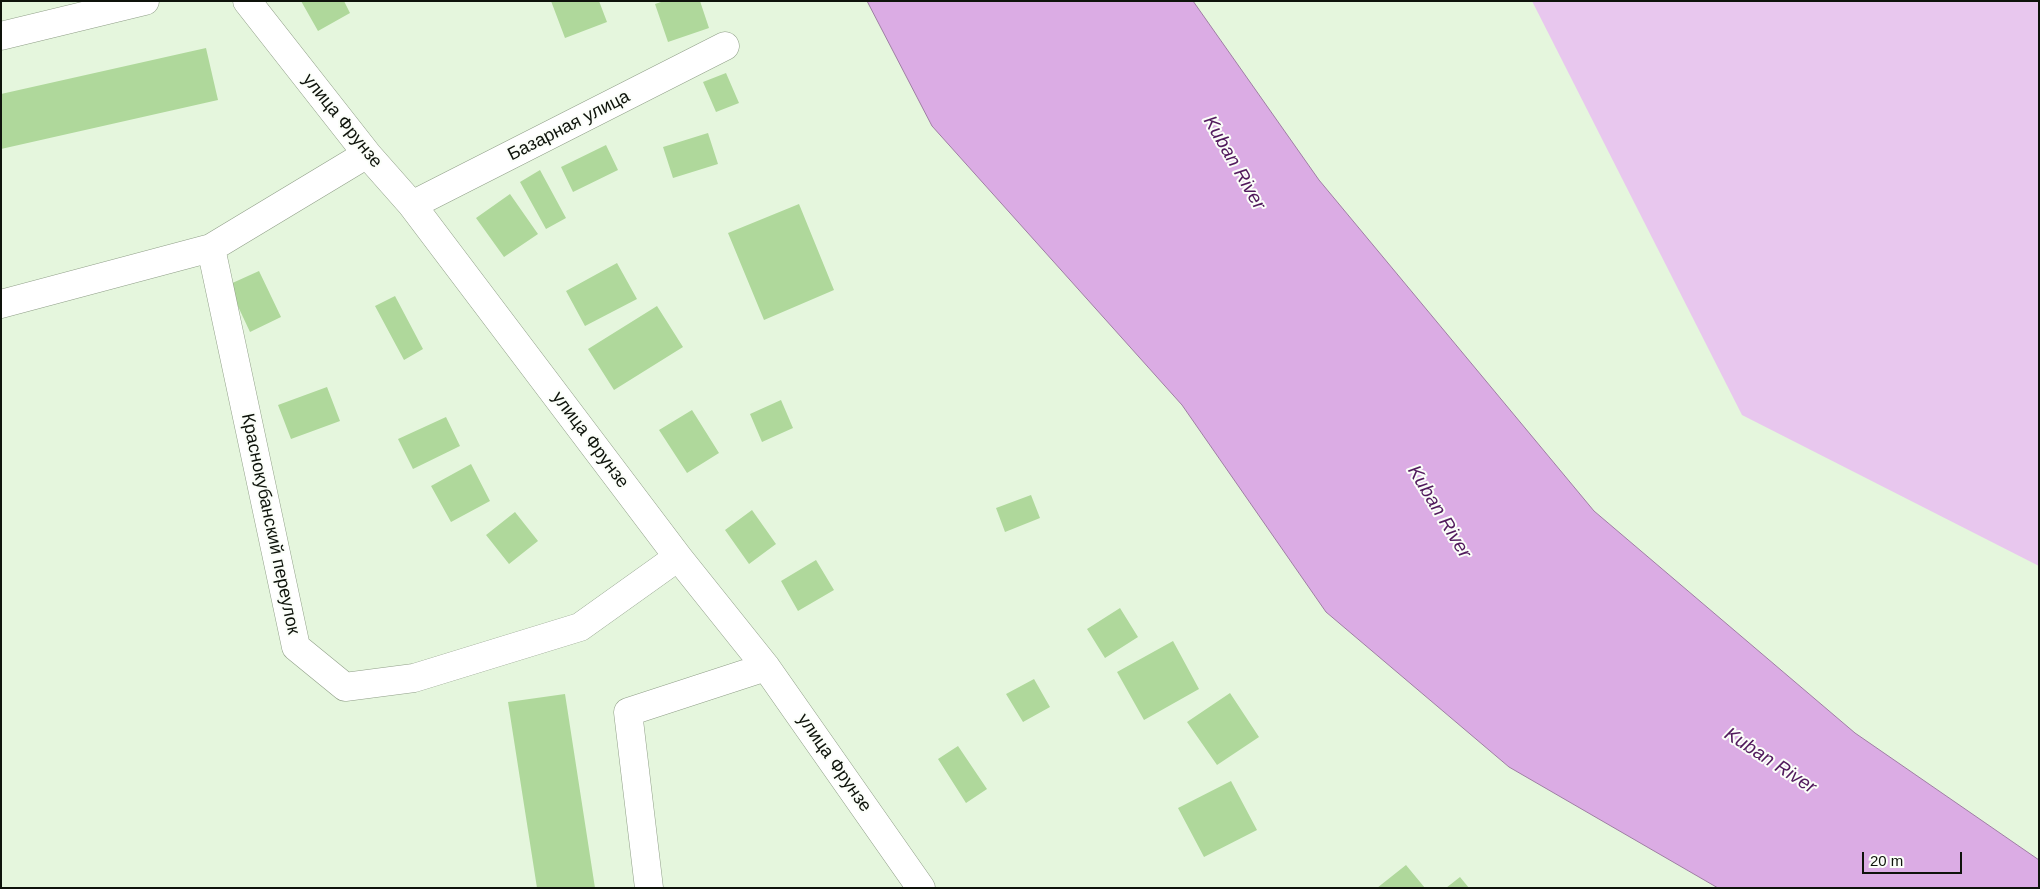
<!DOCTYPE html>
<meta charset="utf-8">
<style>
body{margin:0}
#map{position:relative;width:2040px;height:889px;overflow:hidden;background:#e5f6dd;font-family:Arial,sans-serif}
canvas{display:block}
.frame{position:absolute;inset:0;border:2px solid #0e130b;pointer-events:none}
.scale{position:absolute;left:1862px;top:852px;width:100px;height:22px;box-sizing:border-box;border:2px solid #0e130b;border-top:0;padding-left:6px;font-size:15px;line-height:18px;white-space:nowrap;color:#0e130b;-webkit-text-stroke:4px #fbfef9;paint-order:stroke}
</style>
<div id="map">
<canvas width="2040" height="889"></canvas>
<div class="frame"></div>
<div class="scale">20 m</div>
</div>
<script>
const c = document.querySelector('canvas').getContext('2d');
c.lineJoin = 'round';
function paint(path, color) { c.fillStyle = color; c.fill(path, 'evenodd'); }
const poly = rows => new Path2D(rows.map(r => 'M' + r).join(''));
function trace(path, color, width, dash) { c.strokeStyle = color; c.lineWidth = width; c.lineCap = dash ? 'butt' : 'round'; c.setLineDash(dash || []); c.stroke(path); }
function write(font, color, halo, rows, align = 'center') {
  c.font = font + ' Arial,sans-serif'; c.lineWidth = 4; c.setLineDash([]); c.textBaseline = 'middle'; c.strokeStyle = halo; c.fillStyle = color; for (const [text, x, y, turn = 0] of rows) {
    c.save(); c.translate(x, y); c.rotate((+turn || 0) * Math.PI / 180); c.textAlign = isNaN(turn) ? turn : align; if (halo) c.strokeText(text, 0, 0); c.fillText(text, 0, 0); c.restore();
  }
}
paint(poly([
 [1532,1,2039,1,2039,566,1742,415]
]), '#e8c7ee');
const water = poly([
 [867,1,1193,1,1319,180,1594,511,1855,733,2039,860,2039,888,1718,888,1509,767,1326,612,1182,405,932,126,867,1]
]);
paint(water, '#dbace4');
trace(water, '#9e7ea3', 1);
paint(poly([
 [301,1,344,1,350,13,318,31],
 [551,1,599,1,607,22,565,38],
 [664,1,700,1,709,28,668,42,655,4],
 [206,48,218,100,1,149,1,94],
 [726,73,739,103,716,112,703,82],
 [708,133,718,164,673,178,663,147],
 [606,145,618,170,573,192,561,167],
 [540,170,566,218,546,229,520,182],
 [510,194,538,234,504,257,476,218],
 [799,204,834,290,764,320,728,233],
 [617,263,637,299,585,326,566,291],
 [259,271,281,317,250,332,228,285],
 [395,296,423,349,404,360,375,306],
 [657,306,683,347,614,390,588,349],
 [327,387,340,421,291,439,278,405],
 [781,400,793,428,762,442,750,414],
 [692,410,719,453,687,473,659,430],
 [446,417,460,446,413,469,398,439],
 [471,464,490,501,451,522,431,486],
 [1031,495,1040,518,1005,532,996,508],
 [752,510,776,544,749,564,725,530],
 [515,512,538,541,509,564,486,535],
 [816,560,834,590,798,611,781,581],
 [1120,608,1138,637,1105,658,1087,629],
 [1173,641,1199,689,1144,720,1117,672],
 [1034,679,1050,707,1023,722,1006,694],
 [1230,693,1259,737,1217,765,1187,722],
 [565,694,595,888,537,888,508,702],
 [958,746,987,789,966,803,938,759],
 [1231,781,1257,830,1204,857,1178,808],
 [1406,865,1425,888,1377,888],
 [1460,877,1469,888,1446,888]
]), '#afd89b');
const minor = poly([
 [247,1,367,154,412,205,678,557,766,667,921,888],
 [1,36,145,1],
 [412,205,725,46],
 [211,248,296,647,345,687,414,678,580,627,678,557],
 [1,304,211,248,367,154],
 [649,888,628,712,766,667]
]);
trace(minor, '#8f9e87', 29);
trace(minor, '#fff', 28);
write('18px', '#0e130b', '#fbfef9', [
 ["улица Фрунзе",342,121,51],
 ["Базарная улица",569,126,-27],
 ["улица Фрунзе",590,440,53],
 ["Краснокубанский переулок",270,524,78],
 ["улица Фрунзе",834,763,55]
]);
write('italic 19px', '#51195c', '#fbfef9', [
 ["Kuban River",1234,163,60],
 ["Kuban River",1439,512,59],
 ["Kuban River",1770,761,33]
]);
</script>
